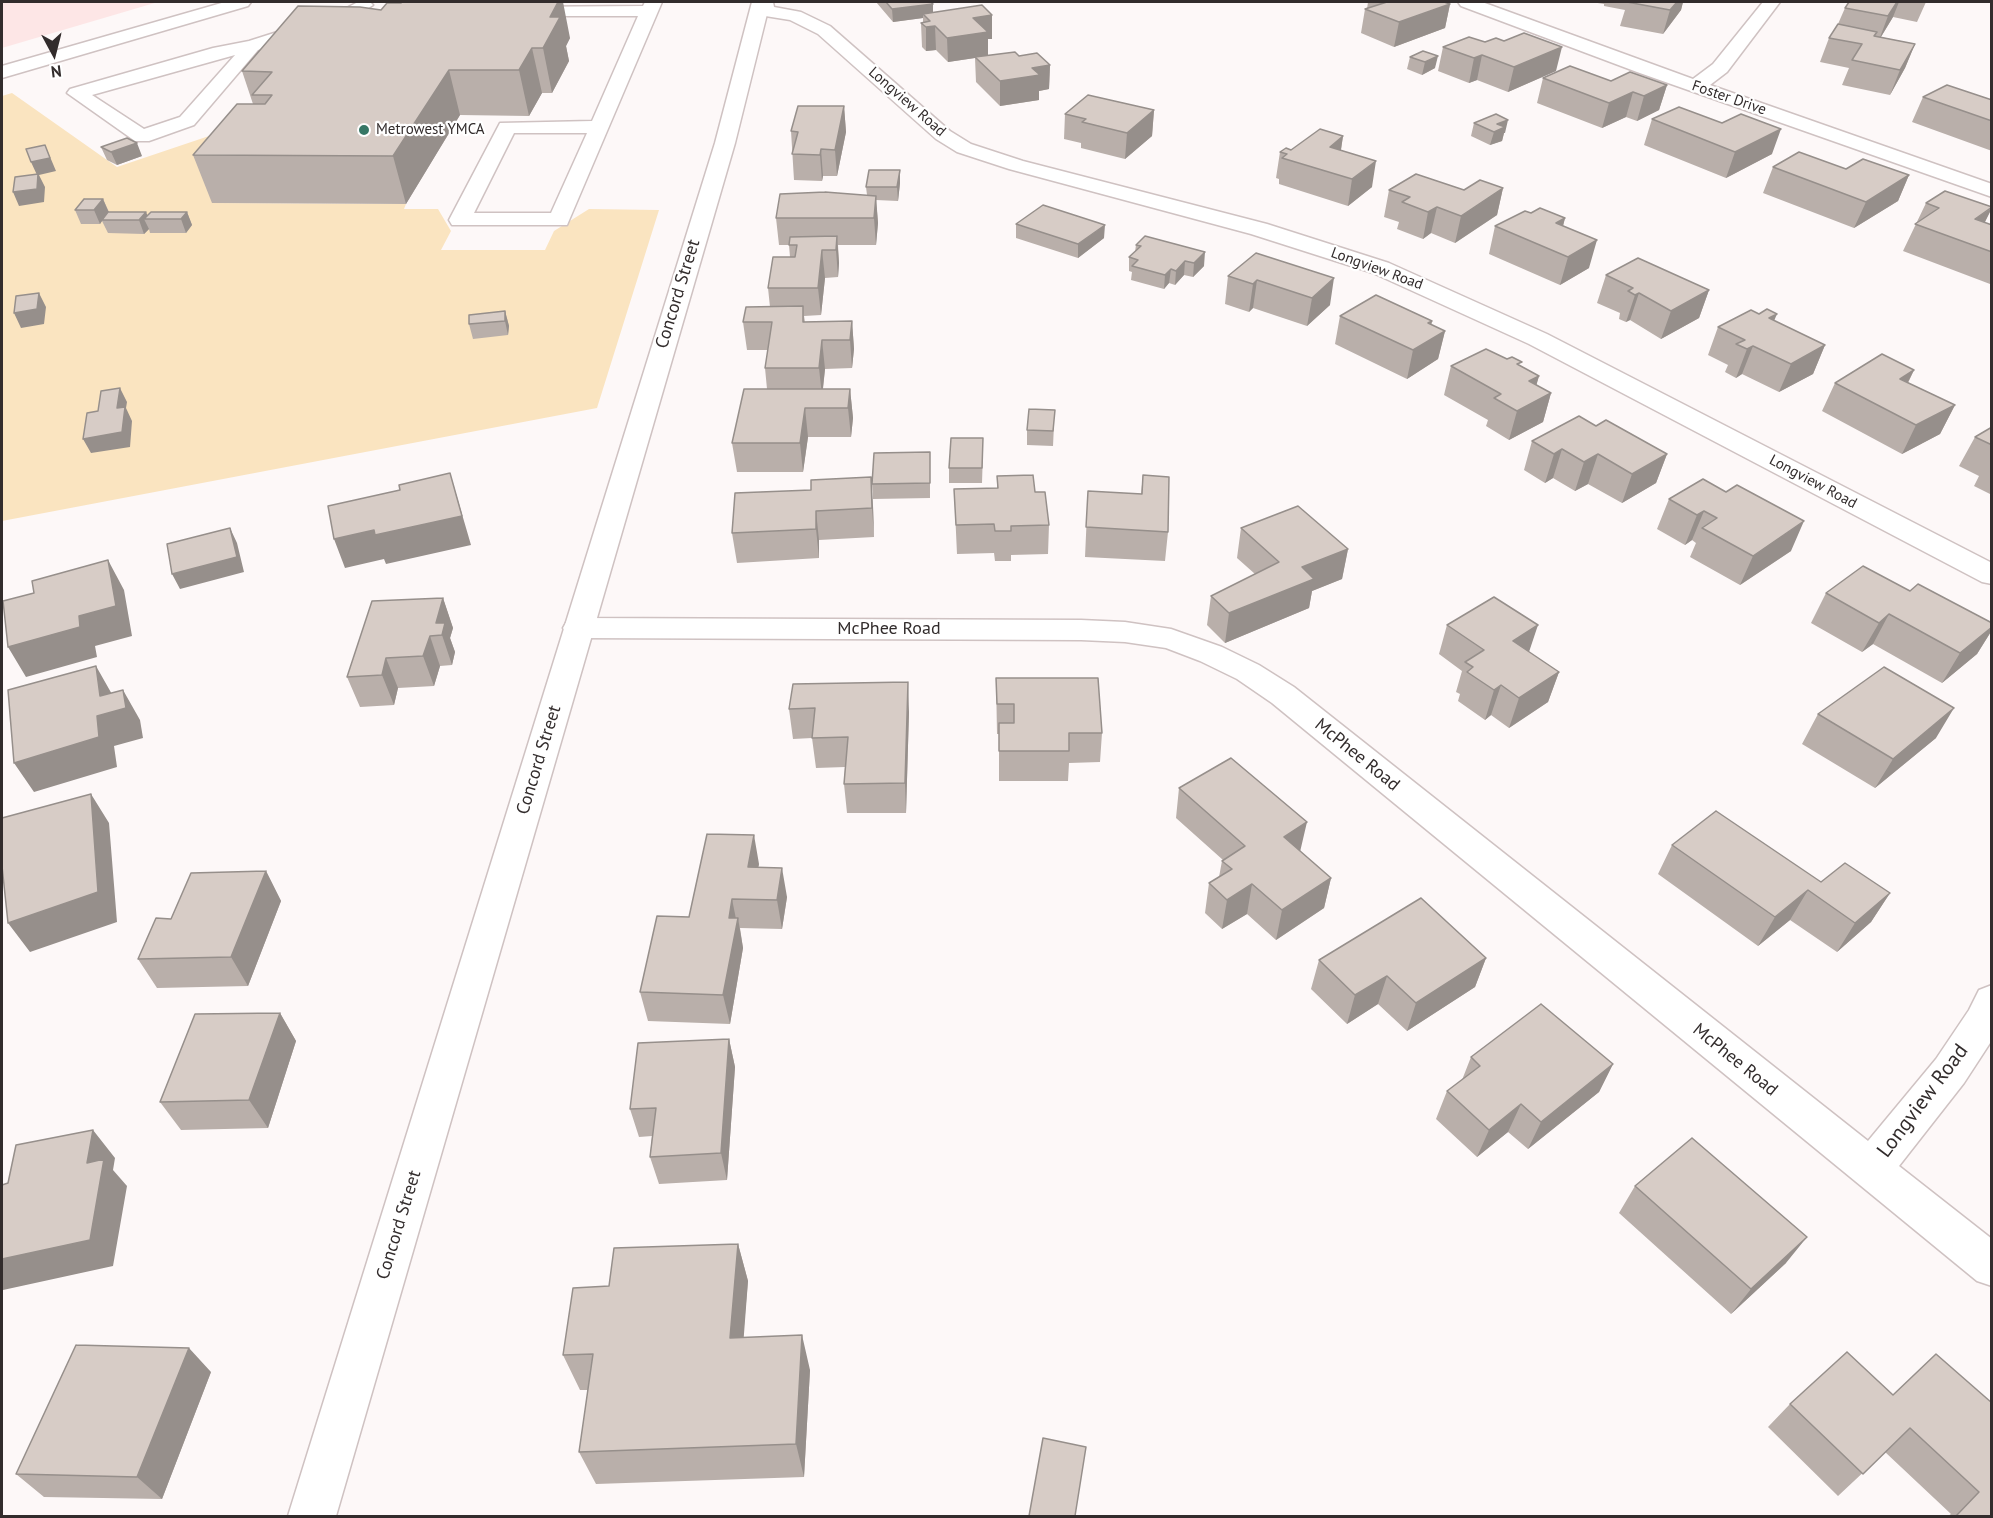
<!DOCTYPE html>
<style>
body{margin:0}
#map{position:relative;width:1993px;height:1518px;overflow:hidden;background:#fdf8f8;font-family:"PT Sans",sans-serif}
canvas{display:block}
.frame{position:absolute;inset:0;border:3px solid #322c2c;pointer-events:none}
.north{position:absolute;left:24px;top:24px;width:60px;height:60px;-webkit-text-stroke:4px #fff;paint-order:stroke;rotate:173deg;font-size:16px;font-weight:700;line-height:24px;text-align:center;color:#322c2c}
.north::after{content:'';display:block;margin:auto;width:21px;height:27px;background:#322c2c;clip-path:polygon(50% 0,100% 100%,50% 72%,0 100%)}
</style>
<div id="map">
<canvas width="1993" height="1518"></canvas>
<div class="frame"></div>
<div class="north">N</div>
</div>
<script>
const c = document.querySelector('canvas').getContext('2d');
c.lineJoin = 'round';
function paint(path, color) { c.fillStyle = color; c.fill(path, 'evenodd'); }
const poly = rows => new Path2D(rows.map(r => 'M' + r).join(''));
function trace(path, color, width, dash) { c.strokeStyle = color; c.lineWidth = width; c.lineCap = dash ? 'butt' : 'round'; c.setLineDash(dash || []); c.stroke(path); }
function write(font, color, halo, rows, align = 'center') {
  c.font = font + ' "PT Sans",sans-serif'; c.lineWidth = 4.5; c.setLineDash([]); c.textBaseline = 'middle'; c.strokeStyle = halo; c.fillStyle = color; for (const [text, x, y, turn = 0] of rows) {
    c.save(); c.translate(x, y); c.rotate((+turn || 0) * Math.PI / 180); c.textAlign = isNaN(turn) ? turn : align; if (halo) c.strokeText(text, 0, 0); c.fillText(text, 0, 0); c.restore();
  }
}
paint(poly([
 [2,2,158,2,2,48]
]), '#fde6e6');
paint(poly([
 [12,93,117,167,209,136,226,145,212,203,406,204,404,209,438,209,451,231,441,250,545,250,554,231,589,209,659,210,597,408,2,521,2,96]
]), '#fae4c0');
const minor = poly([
 [358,2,370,2,373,5,349,21,258,50,194,125,149,141,135,141,67,93,70,89,213,48,249,41,337,13,358,2],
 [235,55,180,117,144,129,92,95,235,55],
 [645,2,662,2,567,225,452,225,449,220,500,123,592,121,638,16,519,16,510,11,513,7,643,6,645,2],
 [514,133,587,133,551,213,474,213,514,133],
 [756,2,773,2,774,7,801,12,830,26,950,131,971,144,1023,161,1267,224,1389,263,1547,334,1992,563,1992,584,1982,582,1529,344,1373,273,1251,234,1009,169,957,152,936,139,818,34,790,20,759,15,756,2],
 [1458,2,1482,2,1693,79,1713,64,1763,2,1780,2,1727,72,1710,85,1992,184,1992,197,1637,72,1461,6,1458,2],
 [578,618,1081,620,1125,622,1171,629,1222,647,1259,665,1294,687,1868,1141,1936,1059,1969,1010,1979,990,1992,985,1992,1040,1964,1083,1899,1166,1992,1239,1992,1286,1977,1281,1272,703,1237,679,1200,661,1166,648,1125,642,1081,640,578,638,567,635,563,628,567,621,578,618]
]);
const major = poly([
 [225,2,251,2,248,6,2,78,2,66,225,2],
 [752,2,770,2,735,143,336,1516,288,1516,715,143,752,2]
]);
trace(minor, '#cfc2c2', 3);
trace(major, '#cfc2c2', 3);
paint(minor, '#fff');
paint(major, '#fff');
paint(poly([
 [876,2,931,2,933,12,992,39,988,39,988,55,1019,56,1050,65,1049,89,1039,91,1039,100,1000,106,976,82,975,58,948,62,936,50,926,51,922,47,921,23,923,22,923,18,893,22],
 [1368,2,1444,2,1450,4,1445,28,1394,47,1361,33,1365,9,1367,9],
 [1591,2,1683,2,1681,10,1663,34,1620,26,1625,10,1604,6,1604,4],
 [1849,2,1926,2,1917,22,1893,17,1881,37,1915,44,1905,68,1890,95,1842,85,1849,68,1820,62,1829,38,1838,24,1845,8],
 [381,10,570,38,566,46,569,61,552,93,542,93,529,116,460,115,406,204,212,203,193,155,253,104,242,71],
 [1443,47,1556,71,1508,92,1477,80,1469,83,1438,71],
 [1423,51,1435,68,1422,75,1407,69,1410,57],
 [1543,78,1611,81,1667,85,1659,110,1637,121,1626,117,1602,128,1537,103],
 [1923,97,1992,100,1992,151,1912,122],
 [844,106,846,132,837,176,823,176,822,181,794,180,791,131],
 [1154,110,1152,136,1125,159,1081,148,1081,143,1064,139,1065,114],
 [1652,119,1722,123,1772,154,1726,178,1644,145],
 [1474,123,1505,133,1504,133,1502,141,1490,145,1471,136],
 [1343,136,1341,150,1372,187,1348,206,1279,184,1279,179,1276,178,1280,152],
 [101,147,142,156,117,165,107,160],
 [1773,167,1846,169,1909,175,1898,201,1854,228,1763,193],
 [900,170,900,183,898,201,876,200,878,223,876,245,838,245,839,263,838,277,825,278,821,315,804,316,805,322,852,321,854,349,852,368,825,369,823,389,850,389,853,418,851,437,808,437,803,472,737,472,732,443,767,389,765,368,768,350,747,350,743,322,770,307,768,288,790,257,789,245,779,245,776,218,867,195,866,187],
 [1503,188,1497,215,1455,243,1431,233,1423,239,1397,229,1399,222,1384,217,1389,190,1464,190],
 [103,199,109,212,146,212,147,216,187,212,192,225,186,233,150,233,149,229,144,234,108,233,102,221,100,224,81,224,75,210],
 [1926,203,1992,207,1984,223,1992,225,1992,283,1990,284,1903,251],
 [1531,213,1565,218,1563,226,1589,268,1560,285,1489,254,1495,226],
 [1016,224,1104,238,1078,258,1016,238],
 [1136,245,1204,266,1193,277,1184,275,1175,285,1169,283,1164,289,1131,280,1132,272,1129,271,1129,257,1135,252],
 [1256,253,1330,305,1307,326,1253,308,1249,312,1225,304,1228,276],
 [1606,275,1709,290,1699,318,1661,339,1630,320,1626,322,1619,319,1620,313,1597,303],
 [505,311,509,326,508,335,473,339,469,324],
 [1340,316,1432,321,1431,325,1445,331,1438,359,1407,379,1335,344],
 [1774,321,1825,345,1813,374,1779,392,1742,374,1736,378,1725,372,1728,365,1708,355,1718,327],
 [1451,366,1521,366,1539,376,1536,385,1551,393,1543,422,1509,440,1486,426,1488,420,1444,395],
 [1914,370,1908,383,1955,405,1940,434,1902,454,1822,411,1835,383],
 [1054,425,1053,446,1027,445,1027,430],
 [1596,426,1667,454,1656,483,1622,503,1588,484,1575,491,1553,478,1545,483,1524,470,1532,441],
 [1992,427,1992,495,1974,486,1979,476,1959,466,1975,437],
 [930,452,930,498,873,499,872,484],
 [983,452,982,483,949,483,949,468],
 [1143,475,1168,532,1165,561,1085,557,1088,491,1141,494],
 [997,476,1035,492,1049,525,1048,554,1011,555,1011,561,995,561,994,553,957,554,954,489,997,488],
 [1703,479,1791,551,1740,585,1690,557,1696,543,1692,540,1685,545,1657,529,1669,499],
 [735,493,873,506,874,537,819,540,819,558,737,563,732,533],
 [1241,528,1348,549,1342,579,1312,591,1309,608,1225,643,1207,625,1211,596,1255,574,1237,558],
 [1910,591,1992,623,1992,630,1977,654,1942,683,1873,644,1862,652,1811,623,1826,593],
 [443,598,453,628,450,638,455,652,452,665,440,666,434,686,398,688,394,705,360,707,347,677],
 [1447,625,1529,652,1559,672,1548,702,1509,728,1491,715,1485,720,1458,701,1460,694,1456,692,1462,671,1439,654],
 [996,678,1102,733,1100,762,1069,763,1068,781,999,781,999,734,997,734],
 [793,684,909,712,906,813,847,813,844,784,845,767,816,768,812,738,793,739,789,709],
 [1818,714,1936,738,1875,788,1802,744],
 [1179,788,1300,851,1331,878,1324,908,1276,940,1247,914,1222,929,1205,913,1209,883,1219,877,1222,861,1223,860,1176,818],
 [1672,845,1821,882,1890,893,1871,922,1837,952,1790,920,1758,946,1658,874],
 [759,864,758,867,787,897,782,929,740,928,743,948,730,1024,648,1021,640,992,689,917],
 [266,871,281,901,248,986,157,988,138,959,171,919],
 [1486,958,1475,987,1407,1031,1378,1004,1347,1024,1311,989,1319,960],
 [280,1013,296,1041,268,1128,181,1130,160,1102],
 [729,1039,735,1067,727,1180,659,1184,650,1157,652,1136,639,1137,630,1109],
 [1471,1057,1613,1064,1599,1092,1528,1149,1508,1132,1477,1157,1436,1119,1447,1091,1462,1080],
 [1635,1186,1786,1263,1731,1314,1619,1213],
 [738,1244,748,1281,743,1337,810,1370,804,1477,596,1484,579,1452,588,1390,580,1390,563,1355,609,1286],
 [1936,1354,1992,1516,1948,1516,1951,1514,1885,1452,1838,1496,1768,1427,1790,1404,1893,1395],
 [211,1372,162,1499,44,1497,16,1474]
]), '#b9afaa');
paint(poly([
 [558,2,563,2,570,38,566,46,569,61,552,93,543,48,550,17],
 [1677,2,1683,2,1681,10,1663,34,1670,10],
 [1897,2,1899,2,1893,17,1879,40,1888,16],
 [933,4,933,16,923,14,923,18,893,22,892,9],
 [1450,4,1445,28,1394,47,1399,22],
 [992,15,992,39,988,39,988,56,948,62,947,38,973,18],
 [935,26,936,50,926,51,926,27],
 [1915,44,1905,68,1890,95,1900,70],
 [1562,47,1556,71,1508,92,1514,67],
 [532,48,542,93,529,116,519,70],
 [1482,55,1477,80,1469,83,1474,58],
 [1438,56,1435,68,1422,75,1425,62],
 [1050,65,1049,89,1039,91,1039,100,1000,106,1000,81,1032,68],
 [449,70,460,115,406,204,393,156],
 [1667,85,1659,110,1637,121,1644,96],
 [1633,92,1626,117,1602,128,1609,103],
 [844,106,846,132,837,176,835,150],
 [1154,110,1152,136,1125,159,1127,133],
 [1508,120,1505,133,1504,133,1502,141,1490,145,1494,132,1497,124],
 [1781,129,1772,154,1726,178,1735,152],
 [1343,136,1339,162,1330,147],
 [137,143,142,156,117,165,111,152],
 [45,145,56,171,39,175,45,187,44,202,19,206,13,192,37,175,31,162],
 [821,149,823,176,822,181,820,155],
 [1376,161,1372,187,1348,206,1352,179],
 [900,170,900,183,898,201,897,187],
 [1909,175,1898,201,1854,228,1866,202],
 [1503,188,1497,215,1455,243,1461,216],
 [876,196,878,223,876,245,874,218],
 [103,199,109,213,102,220,102,221,100,224,94,210],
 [1437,207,1431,233,1423,239,1428,212],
 [1992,208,1979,234,1975,219],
 [146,212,149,219,144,219,149,229,144,234,139,220],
 [187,212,192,225,186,233,181,219],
 [1565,218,1558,245,1549,250,1556,223],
 [1105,225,1104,238,1078,258,1078,244],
 [837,236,839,263,838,277,836,250],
 [1597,240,1589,268,1560,285,1568,257],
 [822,250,825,278,821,315,818,288],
 [1205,252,1204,266,1193,277,1194,263],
 [1185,261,1184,275,1175,285,1176,271],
 [1171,269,1169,283,1164,289,1165,275],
 [1334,278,1330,305,1307,326,1312,298],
 [1257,280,1253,308,1249,312,1253,284],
 [1709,290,1699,318,1661,339,1671,311],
 [39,293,46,307,44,324,21,328,14,313],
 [1639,293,1630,320,1626,322,1635,295],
 [505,311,509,326,508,335,505,321],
 [1777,314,1765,342,1769,318],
 [852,321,854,349,852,368,850,340],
 [1432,321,1427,342,1445,331,1438,359,1407,379,1413,350,1428,323],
 [822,340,825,369,822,396,819,368],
 [1825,345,1813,374,1779,392,1791,364],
 [1753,346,1742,374,1736,378,1747,349],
 [1914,370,1900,398,1900,379],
 [1539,376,1531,404,1551,393,1543,422,1509,440,1517,411,1529,381],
 [120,388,127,402,126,408,132,421,130,447,91,453,83,439,117,408],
 [850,389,853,418,851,437,848,408],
 [1955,405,1940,434,1902,454,1916,425],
 [805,408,808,437,803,472,800,443],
 [1562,449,1553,478,1545,483,1554,454],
 [1598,454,1588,484,1575,491,1584,462],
 [1667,454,1656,483,1622,503,1632,474],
 [450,473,471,545,386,564,384,559,345,568,334,539,374,530],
 [871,477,873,506,874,537,872,508],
 [816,511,819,540,819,558,816,529],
 [1704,511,1692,540,1685,545,1697,515],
 [1804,521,1791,551,1740,585,1753,556],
 [230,528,237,543,244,572,180,589,172,574],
 [1348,549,1342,579,1312,591,1309,608,1225,643,1229,613,1302,567],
 [108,560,124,590,132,636,95,646,97,657,26,677,8,647,79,616],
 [443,598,453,628,450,638,455,652,452,665,442,635,436,623],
 [1889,614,1873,644,1862,652,1879,623],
 [1538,625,1528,655,1513,641],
 [1992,627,1992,630,1977,654,1942,683,1960,653],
 [430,636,440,666,434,686,423,656],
 [386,658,398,688,394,705,382,675],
 [96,666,113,696,123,690,140,720,143,738,114,746,117,767,34,792,14,763,97,716,100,696],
 [1559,672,1548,702,1509,728,1519,698],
 [908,682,909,712,906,813,905,783],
 [1501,685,1491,715,1485,720,1494,690],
 [1954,708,1936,738,1875,788,1893,759],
 [91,794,109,823,117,922,30,952,8,923],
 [1307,822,1300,852,1284,837],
 [754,835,759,864,753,896,748,867],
 [782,868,787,897,782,929,777,900],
 [266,871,281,901,248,986,231,957],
 [1331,878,1324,908,1276,940,1282,910],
 [1252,884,1247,914,1222,929,1227,900],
 [1808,890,1790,920,1758,946,1775,917],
 [1890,893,1871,922,1837,952,1855,923],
 [732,899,737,924,738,918,743,948,730,1024,723,995,729,918],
 [1486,958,1475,987,1407,1031,1416,1003],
 [1387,976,1378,1004,1347,1024,1355,995],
 [280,1013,296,1041,268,1128,249,1100],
 [729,1039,735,1067,727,1180,721,1153],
 [1613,1064,1599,1092,1528,1149,1541,1122],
 [1521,1104,1508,1132,1477,1157,1489,1130],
 [93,1130,115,1158,113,1170,127,1186,113,1266,3,1290,2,1288,2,1259,87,1163],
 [1807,1237,1786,1263,1731,1314,1751,1289],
 [738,1244,748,1281,741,1373,730,1338],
 [802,1335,810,1370,804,1477,796,1444],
 [189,1348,211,1372,162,1499,137,1477]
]), '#968f8b');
const building = poly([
 [402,2,558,2,550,17,560,17,543,48,532,48,519,70,449,70,393,156,193,155,237,104,265,104,272,95,252,95,272,72,242,71,298,6,360,7,381,10,387,3,401,3,402,2],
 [886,2,931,2,933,4,892,9,886,2],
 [1386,2,1444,2,1450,4,1399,22,1365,9,1387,2,1386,2],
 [1627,2,1677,2,1670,10,1627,2],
 [1849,2,1897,2,1888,16,1845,8,1849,2],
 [982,5,992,15,973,18,988,32,947,38,935,26,926,27,921,23,930,21,923,14,982,5],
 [1838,24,1877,32,1874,36,1915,44,1900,70,1852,60,1862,44,1829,38,1838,24],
 [1524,33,1562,47,1514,67,1482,55,1474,58,1443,47,1469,37,1485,42,1496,38,1504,41,1524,33],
 [1423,51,1438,56,1425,62,1410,57,1423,51],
 [1015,52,1019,56,1037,53,1050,65,1032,68,1040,75,1000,81,975,57,1015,52],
 [1570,66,1611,81,1630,72,1667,85,1644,96,1633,92,1609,103,1543,78,1570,66],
 [1947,85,1992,100,1992,121,1923,97,1947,85],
 [1088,95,1154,110,1127,133,1082,122,1086,119,1065,114,1088,95],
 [798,106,844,106,835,150,821,149,820,155,792,154,798,132,791,131,798,106],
 [1679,107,1722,123,1741,114,1781,129,1735,152,1652,119,1679,107],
 [1496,114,1508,120,1497,124,1505,127,1494,132,1474,123,1496,114],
 [1320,129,1343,136,1330,147,1376,161,1352,179,1282,158,1287,154,1280,152,1286,148,1291,150,1320,129],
 [127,138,137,143,111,152,101,147,127,138],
 [45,145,50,158,31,162,26,149,45,145],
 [1799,152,1846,169,1863,159,1909,175,1866,202,1773,167,1799,152],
 [869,170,900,170,897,187,866,187,869,170],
 [38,174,37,189,13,192,15,177,38,174],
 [1416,174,1464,190,1480,180,1503,188,1461,216,1437,207,1428,212,1402,202,1410,197,1389,190,1416,174],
 [1945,191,1992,207,1975,219,1992,225,1992,252,1915,224,1939,208,1926,203,1945,191],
 [825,192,876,196,874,218,776,218,780,194,825,192],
 [84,199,103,199,94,210,75,210,84,199],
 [1043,205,1105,225,1078,244,1016,224,1043,205],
 [1540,208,1565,218,1556,223,1597,240,1568,257,1495,226,1525,211,1531,213,1540,208],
 [108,212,146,212,139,220,102,220,108,212],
 [151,212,187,212,181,219,144,219,151,212],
 [837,236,836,250,822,250,818,288,768,288,773,257,795,257,797,245,789,245,790,237,837,236],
 [1145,236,1205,252,1194,263,1185,261,1176,271,1171,269,1165,275,1132,266,1138,260,1129,257,1141,246,1136,245,1145,236],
 [1256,253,1334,278,1312,298,1257,280,1253,284,1228,276,1256,253],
 [1638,258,1709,290,1671,311,1639,293,1635,295,1628,291,1633,288,1606,275,1638,258],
 [39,293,37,309,14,313,16,296,39,293],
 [1376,295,1432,321,1428,323,1445,331,1413,350,1340,316,1376,295],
 [803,306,803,322,852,321,850,340,822,340,819,368,765,368,772,322,743,322,746,307,803,306],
 [1767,309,1777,314,1769,318,1825,345,1791,364,1753,346,1747,349,1736,344,1745,340,1718,327,1751,310,1759,314,1767,309],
 [505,311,505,321,469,324,469,315,505,311],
 [1486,349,1507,359,1512,357,1522,362,1517,364,1539,376,1529,381,1551,393,1517,411,1494,398,1501,394,1451,366,1486,349],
 [1882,354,1914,370,1900,379,1955,405,1916,425,1835,383,1882,354],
 [120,388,117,408,125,407,122,432,83,439,87,413,98,411,101,391,120,388],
 [744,389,850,389,848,408,805,408,800,443,732,443,744,389],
 [1029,409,1055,410,1053,431,1027,430,1029,409],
 [1579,416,1596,426,1606,420,1667,454,1632,474,1598,454,1584,462,1562,449,1554,454,1532,441,1579,416],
 [1992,427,1992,445,1975,437,1992,427],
 [951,438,983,438,982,468,949,468,951,438],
 [930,452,930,483,872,484,874,453,930,452],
 [450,473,462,516,375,535,374,530,334,539,328,506,400,490,399,485,450,473],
 [1033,475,1035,492,1045,492,1049,525,1011,526,1011,531,995,531,994,524,956,525,954,489,998,488,997,476,1033,475],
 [1143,475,1169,477,1168,532,1086,527,1088,491,1142,494,1143,475],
 [871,477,872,508,816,511,816,529,732,533,735,493,811,490,811,480,871,477],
 [1703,479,1726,492,1737,485,1804,521,1753,556,1702,528,1717,518,1704,511,1697,515,1669,499,1703,479],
 [1298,506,1348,549,1302,567,1314,579,1229,613,1211,596,1279,562,1241,528,1298,506],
 [230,528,237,557,172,574,167,544,230,528],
 [108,560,116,606,79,616,80,627,8,647,3,601,34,593,32,581,108,560],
 [1863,566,1910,591,1918,584,1992,623,1992,627,1960,653,1889,614,1879,623,1826,593,1863,566],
 [1494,597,1538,625,1513,641,1559,672,1519,698,1501,685,1494,690,1467,672,1473,667,1465,662,1484,650,1447,625,1494,597],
 [443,598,436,623,445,623,442,635,430,636,423,656,386,658,382,675,347,677,372,601,443,598],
 [96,666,100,696,123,690,126,708,97,716,99,737,14,763,8,690,96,666],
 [1884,667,1954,708,1893,759,1818,714,1884,667],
 [996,678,1098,678,1102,733,1069,733,1069,751,999,751,999,723,1014,723,1014,704,997,704,996,678],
 [908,682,905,783,844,784,848,737,812,738,815,708,789,709,793,684,908,682],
 [1231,758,1307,822,1284,837,1331,878,1282,910,1252,884,1227,900,1209,883,1232,869,1222,861,1245,846,1179,788,1231,758],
 [91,794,98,892,8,923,2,866,2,818,91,794],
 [1716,811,1821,882,1845,863,1890,893,1855,923,1808,890,1775,917,1672,845,1716,811],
 [707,834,754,835,748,867,782,868,777,900,732,899,729,918,738,918,723,995,640,992,657,916,689,917,707,834],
 [266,871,231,957,138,959,156,918,171,919,191,873,266,871],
 [1421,898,1486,958,1416,1003,1387,976,1355,995,1319,960,1421,898],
 [1541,1004,1613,1064,1541,1122,1521,1104,1489,1130,1447,1091,1480,1066,1471,1057,1541,1004],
 [280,1013,249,1100,160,1102,195,1014,280,1013],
 [729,1039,721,1153,650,1157,656,1108,630,1109,638,1043,729,1039],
 [93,1130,87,1163,104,1159,90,1240,2,1259,2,1185,8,1183,16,1145,93,1130],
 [1692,1138,1807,1237,1751,1289,1635,1186,1692,1138],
 [738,1244,730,1338,802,1335,796,1444,579,1452,593,1354,563,1355,573,1288,609,1286,614,1248,738,1244],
 [76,1345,189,1348,137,1477,16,1474,76,1345],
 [1847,1352,1893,1395,1936,1354,1992,1403,1992,1516,1956,1516,1979,1492,1910,1428,1863,1474,1790,1404,1847,1352],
 [1043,1438,1086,1447,1075,1516,1029,1516,1043,1438]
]);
paint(building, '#d7ccc6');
trace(building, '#968f8b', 1.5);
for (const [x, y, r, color] of [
 [364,130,6,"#367766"]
]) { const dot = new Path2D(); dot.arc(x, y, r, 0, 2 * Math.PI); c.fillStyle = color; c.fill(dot); trace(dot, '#fff', 2); }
write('15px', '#322c2c', '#fff', [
 ["Foster Drive",1729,98,19],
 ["Longview Road",907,102,41],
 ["Longview Road",1377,269,20],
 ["Longview Road",1813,482,28]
]);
write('15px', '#322c2c', '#fff', [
 ["Metrowest YMCA",376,130]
], 'left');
write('18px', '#322c2c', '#fff', [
 ["Concord Street",678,294,-73],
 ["McPhee Road",889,629],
 ["McPhee Road",1357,755,39],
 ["Concord Street",539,760,-73],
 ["McPhee Road",1735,1060,39],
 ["Concord Street",399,1225,-73]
]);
write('21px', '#322c2c', '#fff', [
 ["Longview Road",1923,1101,-53]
]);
</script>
